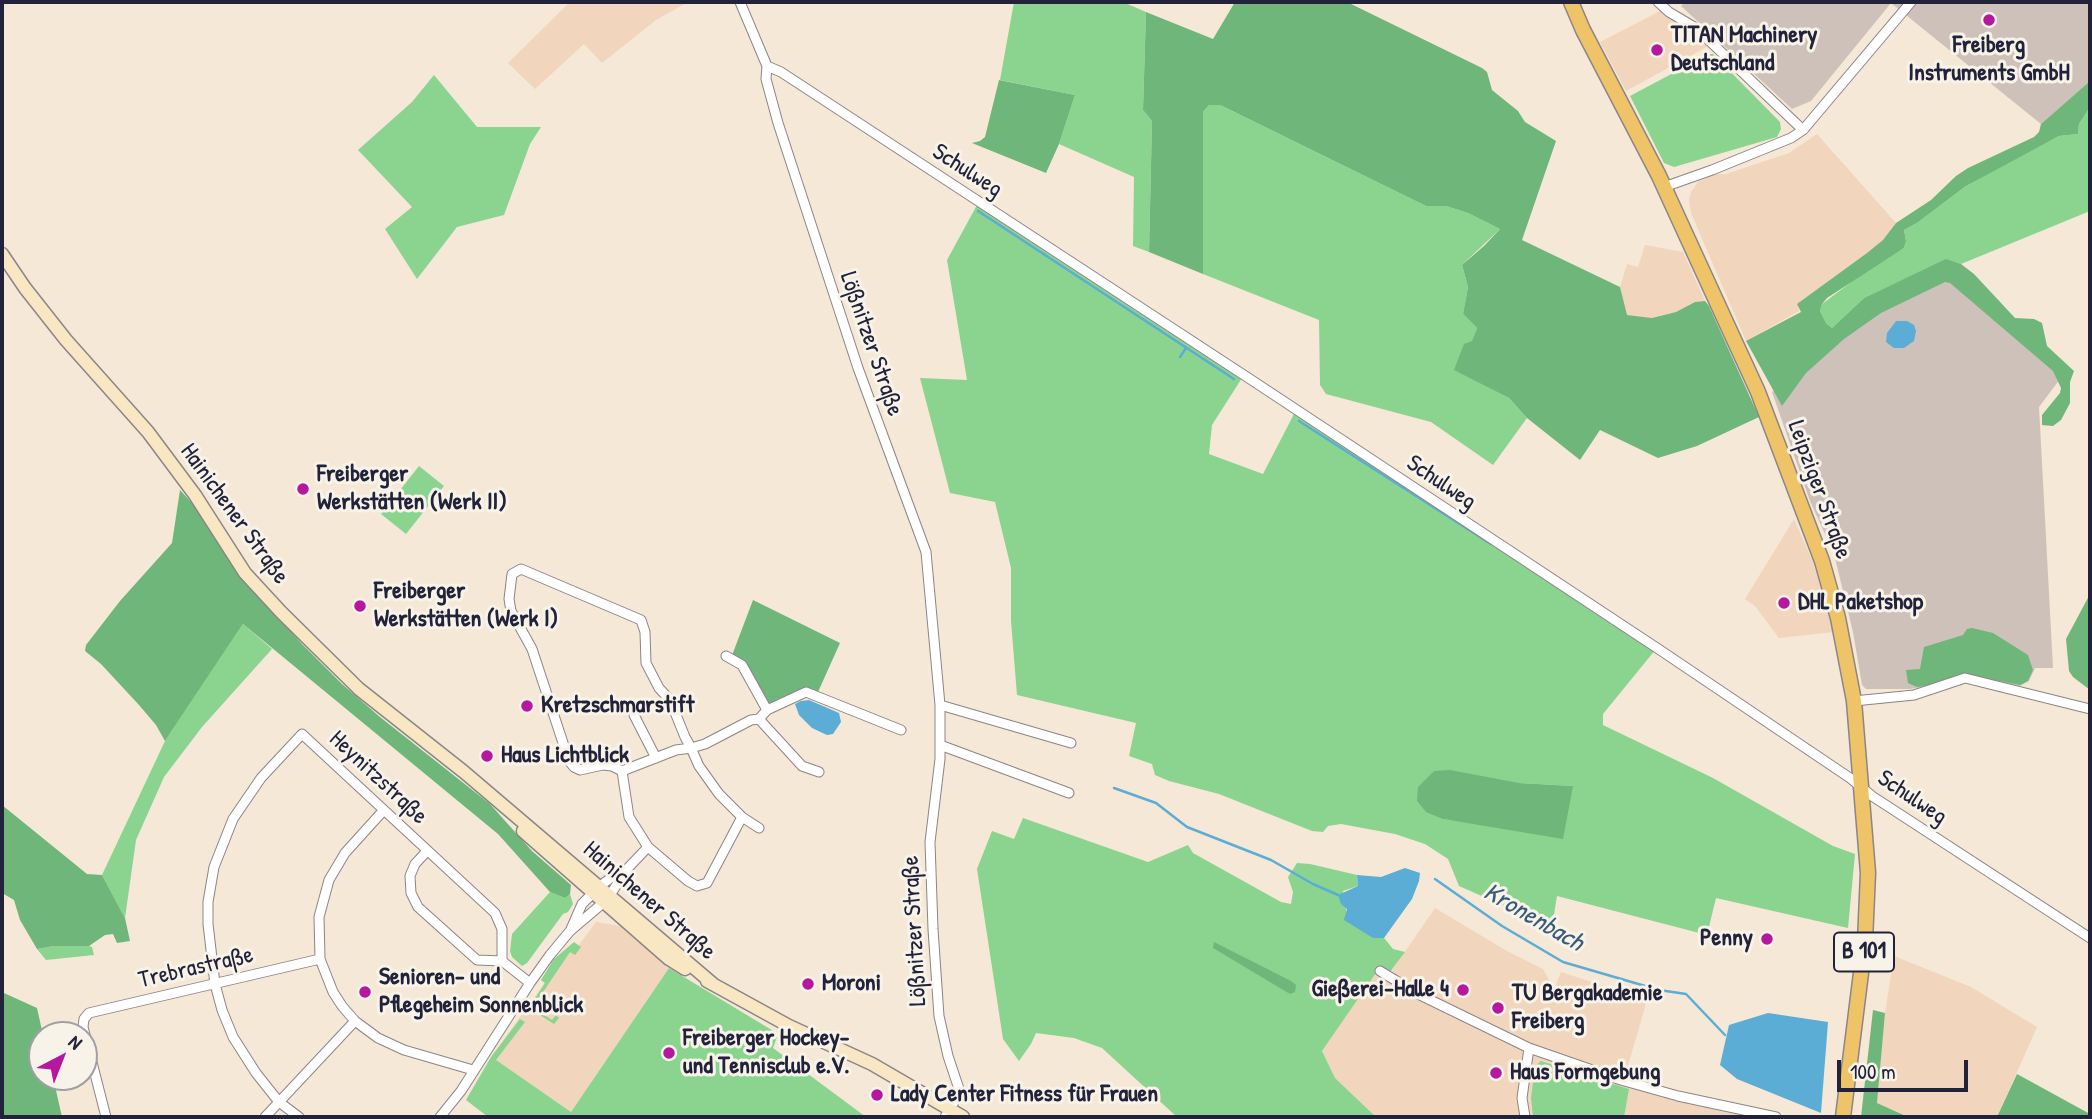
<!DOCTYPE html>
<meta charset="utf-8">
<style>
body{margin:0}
#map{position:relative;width:2092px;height:1119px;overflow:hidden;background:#f5e8d6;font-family:"Patrick Hand",sans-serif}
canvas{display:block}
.frame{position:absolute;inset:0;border:4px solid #22223b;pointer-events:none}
.north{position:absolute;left:28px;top:1021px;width:70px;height:70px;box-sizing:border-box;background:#f7f3e8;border:2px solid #a29fa3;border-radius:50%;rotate:42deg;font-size:19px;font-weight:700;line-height:28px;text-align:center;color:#22223b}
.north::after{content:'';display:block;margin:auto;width:24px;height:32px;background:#b5179e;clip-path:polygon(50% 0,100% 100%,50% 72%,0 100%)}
.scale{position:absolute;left:1837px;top:1060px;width:131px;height:32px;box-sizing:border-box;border:4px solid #22223b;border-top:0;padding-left:9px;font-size:21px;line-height:24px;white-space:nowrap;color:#22223b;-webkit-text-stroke:5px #f7f3e8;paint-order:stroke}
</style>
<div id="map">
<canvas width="2092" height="1119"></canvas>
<div class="frame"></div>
<div class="north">N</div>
<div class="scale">100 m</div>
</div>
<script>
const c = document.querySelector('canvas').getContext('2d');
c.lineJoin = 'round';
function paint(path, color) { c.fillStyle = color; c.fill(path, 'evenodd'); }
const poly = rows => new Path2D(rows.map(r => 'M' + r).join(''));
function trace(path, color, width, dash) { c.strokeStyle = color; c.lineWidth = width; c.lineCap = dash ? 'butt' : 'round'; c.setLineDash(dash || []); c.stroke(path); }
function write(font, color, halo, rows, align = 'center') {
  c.font = font + ' "Patrick Hand",sans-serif'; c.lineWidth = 6; c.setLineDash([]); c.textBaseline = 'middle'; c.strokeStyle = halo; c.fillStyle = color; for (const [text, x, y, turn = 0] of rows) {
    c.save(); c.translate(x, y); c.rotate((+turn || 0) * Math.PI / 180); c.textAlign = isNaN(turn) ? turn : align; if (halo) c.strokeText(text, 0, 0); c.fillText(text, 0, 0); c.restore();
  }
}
paint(poly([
 [570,2,688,2,656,20,602,63,584,44,535,89,508,63],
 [1662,10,1710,45,1626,91,1600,42],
 [1817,134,1896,223,1883,240,1867,253,1798,304,1799,311,1746,341,1691,213,1689,200,1691,192,1698,182,1715,174,1726,174,1789,153],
 [1645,245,1683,252,1705,301,1695,302,1676,312,1652,318,1626,315,1620,287,1627,264,1638,267],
 [1794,519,1812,560,1835,632,1779,638,1755,606,1745,599],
 [1435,908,1507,951,1543,969,1554,989,1561,972,1647,1000,1623,1083,1752,1117,1376,1117,1335,1078,1322,1051,1380,966,1391,972],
 [596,922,620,926,669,968,571,1112,491,1057,564,956,579,945],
 [1894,956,1971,987,2037,1027,1997,1117,1908,1117,1877,1103,1885,1013]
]), '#f1d5bc');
paint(poly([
 [1685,2,2090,2,2090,81,2041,124,1891,3,1811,101,1792,109,1681,6],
 [1945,262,2066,371,2039,407,2053,668,2035,668,2029,681,2020,686,1964,675,1936,685,1909,689,1866,689,1862,685,1853,632,1834,554,1810,501,1772,392]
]), '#cec1b9');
paint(poly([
 [1014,2,1123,2,1146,12,1143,110,1152,121,1149,252,1133,246,1134,177,1059,144,1075,95,1000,80],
 [1709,54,1713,54,1780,122,1781,129,1777,137,1674,167,1664,163,1630,96],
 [434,75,477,127,541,127,530,144,504,215,457,227,417,279,385,229,412,207,358,150,412,102],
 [1209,105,1220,105,1232,111,1426,206,1446,206,1468,213,1500,229,1462,265,1468,287,1463,314,1477,328,1472,342,1455,369,1509,398,1527,418,1493,465,1431,422,1326,394,1320,385,1319,320,1203,274,1203,112],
 [2090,107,2090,211,1961,264,1946,260,1864,298,1832,328,1826,323,1820,311,1822,304,1862,274,1904,248,1906,241,1904,230,1917,223,1966,186,2001,166,2059,136,2078,134,2079,124],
 [977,205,1242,378,1212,425,1209,454,1263,474,1294,414,1656,649,1603,714,1603,725,1713,778,1833,846,1855,854,1848,928,1716,898,1707,935,1557,896,1552,927,1459,886,1448,859,1425,844,1395,834,1341,824,1328,826,1323,832,1312,831,1219,794,1169,781,1155,775,1152,764,1129,756,1136,723,1017,695,1011,621,1011,568,995,502,950,493,920,378,967,380,947,260],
 [1519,783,1573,786,1480,824,1443,819],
 [419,466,444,486,406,534,381,514],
 [243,624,272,649,202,727,164,777,136,840,125,918,102,875,165,741],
 [1023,818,1148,862,1188,845,1193,853,1281,902,1291,904,1293,892,1288,877,1297,863,1310,864,1357,875,1358,886,1343,891,1347,915,1373,938,1384,938,1393,949,1405,952,1390,972,1380,967,1322,1051,1335,1078,1376,1117,1177,1117,1102,1048,1074,1038,1036,1033,1031,1044,1019,1061,1003,1039,977,869,992,831,1014,839],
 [550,892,565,898,570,894,573,904,568,912,563,914,527,963,522,966,512,957,510,951,512,934],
 [574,942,581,947,575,955,570,952,537,1001,542,1005,538,1011,552,1020,556,1015,559,1018,554,1024,529,1008,545,983,541,980,554,959],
 [54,946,89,946,92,947,94,955,46,960,37,949],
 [669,968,775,1032,777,1037,773,1048,866,1117,488,1117,466,1100,491,1057,520,1019,525,1022,496,1060,571,1112],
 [1541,1061,1629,1089,1624,1117,1533,1117,1531,1098,1535,1066]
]), '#8ad490');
paint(poly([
 [1235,2,1347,2,1482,68,1487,72,1492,90,1518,111,1525,122,1556,141,1522,240,1620,287,1627,315,1652,318,1676,312,1695,302,1705,301,1709,306,1759,417,1697,446,1658,458,1600,430,1580,460,1527,418,1509,398,1454,370,1464,344,1472,341,1477,328,1463,314,1468,287,1462,265,1484,246,1500,229,1468,213,1446,206,1426,206,1220,105,1209,105,1203,112,1203,274,1149,252,1152,121,1143,110,1146,12,1213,39],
 [999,80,1075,95,1059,144,1046,173,972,143,980,141,985,137],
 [2090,81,2090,107,2079,124,2078,134,2059,136,1966,186,1917,223,1904,230,1906,241,1904,248,1827,298,1822,304,1820,311,1826,323,1832,328,1864,298,1946,259,1961,264,1974,274,2015,318,2034,319,2042,323,2047,346,2074,371,2070,382,2070,403,2061,420,2053,426,2042,425,2042,415,2060,393,2061,388,2053,371,1950,283,1945,282,1881,313,1844,339,1806,373,1782,406,1746,341,1801,312,1797,304,1867,253,1883,240,1896,223,1931,200,1956,176,1968,168,2034,137,2039,132,2041,124],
 [180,490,201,513,235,568,302,644,342,684,380,717,490,804,532,851,571,885,570,894,565,898,550,892,498,834,243,624,165,741,156,725,139,705,101,664,85,651,86,645,120,601,172,543],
 [2090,594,2090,690,2073,677,2069,671,2066,639],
 [753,600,840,643,818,692,806,692,767,710,742,665,731,658],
 [1972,628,1993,633,2028,655,2033,670,2028,681,2020,685,1964,674,1936,684,1917,687,1908,683,1906,670,1920,669,1924,647,1963,635,1967,629],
 [1450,770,1519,783,1573,786,1563,839,1443,819,1426,812,1417,801,1418,787,1434,771],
 [2,805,87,874,102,875,125,918,130,941,117,943,113,934,105,935,89,946,54,946,37,949,20,920,14,900,2,893],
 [1214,942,1291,981,1296,985,1295,992,1290,994,1213,948],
 [4,993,37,1008,43,1035,42,1077,53,1077,62,1117,2,1117,2,998],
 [1873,1010,1885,1013,1877,1103,1908,1117,1861,1117],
 [2017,1074,2090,1114,2090,1117,1997,1117]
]), '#6fb67a');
paint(poly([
 [1896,321,1907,321,1914,325,1916,331,1914,341,1904,348,1894,348,1886,342,1887,333],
 [809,700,839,713,841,722,833,734,827,735,812,728,799,715,795,704,801,701],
 [1405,868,1420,873,1419,881,1412,899,1384,938,1373,938,1344,920,1347,909,1341,904,1338,895,1358,886,1357,875,1381,877],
 [1768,1013,1828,1022,1821,1113,1737,1079,1720,1065,1729,1025]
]), '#5badd6');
trace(poly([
 [978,211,1234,379],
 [1180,357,1186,348],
 [1299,421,1491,544],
 [1114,788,1156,803,1187,827,1271,860,1313,884,1338,895],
 [1435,879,1502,926,1563,962,1659,990,1686,994,1725,1035]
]), '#5badd6', 2.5);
const street = poly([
 [740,2,767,66,766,79,778,123,858,368,926,552,940,705,940,759,930,842,933,929,939,1016,948,1056,960,1092,945,1117],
 [1658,2,1669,12,1696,28,1803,130],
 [767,66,781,72,1250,379,1660,650,1850,778,1872,796,2090,938],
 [1664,187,1712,170,1791,138,1803,130,1911,2],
 [726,656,742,665,767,710],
 [1854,701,1914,695,1965,678,2090,709],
 [940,705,1071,743],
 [634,715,656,758],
 [759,719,802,766,819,772],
 [940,745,1069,793],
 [622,771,629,817,648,847],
 [383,811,345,853,329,880,319,917,320,959,333,992,342,1006,355,1021,378,1038,404,1050,473,1070],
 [742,817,759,828],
 [427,851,415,864,410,876,411,893,418,907,477,960,502,961],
 [600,886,612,877,626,870],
 [610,895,627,869,648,847,688,881,697,886,707,883,742,817,719,794,699,766,691,748,685,737,670,700,659,688,646,663,645,632,641,620,521,569,512,574,509,599,511,611,532,649,569,761,574,767,580,770,603,765,612,766,622,771,676,750,691,748,705,744,751,720,759,719,767,710,806,692,901,730],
 [571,929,582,904,593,893],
 [1380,971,1418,994,1529,1048,1621,1080,1678,1096,1776,1117],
 [106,1117,83,1027,84,1019,89,1013,320,959],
 [265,1117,355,1021],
 [299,1117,279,1102,256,1073,233,1037,222,1010,215,984,208,924,208,902,214,867,233,819,261,778,302,734,495,913,502,929,502,961,530,983],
 [440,1117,461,1091,530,983,550,955,570,931,603,903],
 [1525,1117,1522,1098,1529,1048]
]);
const secondary = poly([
 [2,254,25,288,66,340,148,432,195,495,245,573,281,612,359,689,464,772,713,984],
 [523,831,669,959,685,969],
 [707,981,789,1026,872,1064,963,1117]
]);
const primary = poly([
 [1571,2,1583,30,1659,176,1758,392,1822,561,1838,618,1854,701,1868,873,1865,941,1843,1117]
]);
trace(street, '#8c8588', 11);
trace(secondary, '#8c8588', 15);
trace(primary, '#8c8588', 17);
trace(street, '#fff', 9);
trace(secondary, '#f9e7c3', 12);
trace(primary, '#efc469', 14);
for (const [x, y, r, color] of [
 [1989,20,7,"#b5179e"],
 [1657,50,7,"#b5179e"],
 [303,489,7,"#b5179e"],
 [1784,603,7,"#b5179e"],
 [360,606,7,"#b5179e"],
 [527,706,7,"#b5179e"],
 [487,756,7,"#b5179e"],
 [1767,939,7,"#b5179e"],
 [808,984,7,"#b5179e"],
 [1463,990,7,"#b5179e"],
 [365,992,7,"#b5179e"],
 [1498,1008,7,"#b5179e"],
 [669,1053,7,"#b5179e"],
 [1496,1073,7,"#b5179e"],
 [877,1095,7,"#b5179e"]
]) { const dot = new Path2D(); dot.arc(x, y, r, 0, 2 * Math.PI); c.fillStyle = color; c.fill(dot); trace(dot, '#f7f3e8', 2.5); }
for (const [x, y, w] of [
 [1864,952,60]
]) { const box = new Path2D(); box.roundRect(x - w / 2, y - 19.5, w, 39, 5); c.fillStyle = '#f7f3e8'; c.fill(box); trace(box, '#22223b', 2); }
write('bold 23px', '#22223b', null, [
 ["B 101",1864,952]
]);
write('bold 24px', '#22223b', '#f7f3e8', [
 ["TITAN Machinery",1671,36],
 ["Deutschland",1671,64],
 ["Freiberg",1989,46,"center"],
 ["Instruments GmbH",1989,74,"center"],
 ["Freiberger",317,475],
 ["Werkstätten (Werk II)",317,503],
 ["Freiberger",374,592],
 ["Werkstätten (Werk I)",374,620],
 ["DHL Paketshop",1798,603],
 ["Kretzschmarstift",541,706],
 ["Haus Lichtblick",501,756],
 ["Penny",1753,939,"right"],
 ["Senioren- und",379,978],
 ["Pflegeheim Sonnenblick",379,1006],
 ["Moroni",822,984],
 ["Gießerei-Halle 4",1449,990,"right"],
 ["TU Bergakademie",1512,994],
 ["Freiberg",1512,1022],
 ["Freiberger Hockey-",683,1039],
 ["und Tennisclub e.V.",683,1067],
 ["Haus Formgebung",1510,1073],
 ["Lady Center Fitness für Frauen",891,1095]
], 'left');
write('24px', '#22223b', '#f7f3e8', [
 ["Schulweg",967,171,33],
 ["Lößnitzer Straße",871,344,71],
 ["Schulweg",1441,483,34],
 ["Leipziger Straße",1819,490,70],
 ["Hainichener Straße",234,514,54],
 ["Heynitzstraße",378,778,43],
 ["Schulweg",1912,798,34],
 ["Hainichener Straße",649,901,41],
 ["Lößnitzer Straße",915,931,-93],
 ["Trebrastraße",196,968,-13]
]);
write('italic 26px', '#395a79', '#f7f3e8', [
 ["Kronenbach",1533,918,30]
]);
</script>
